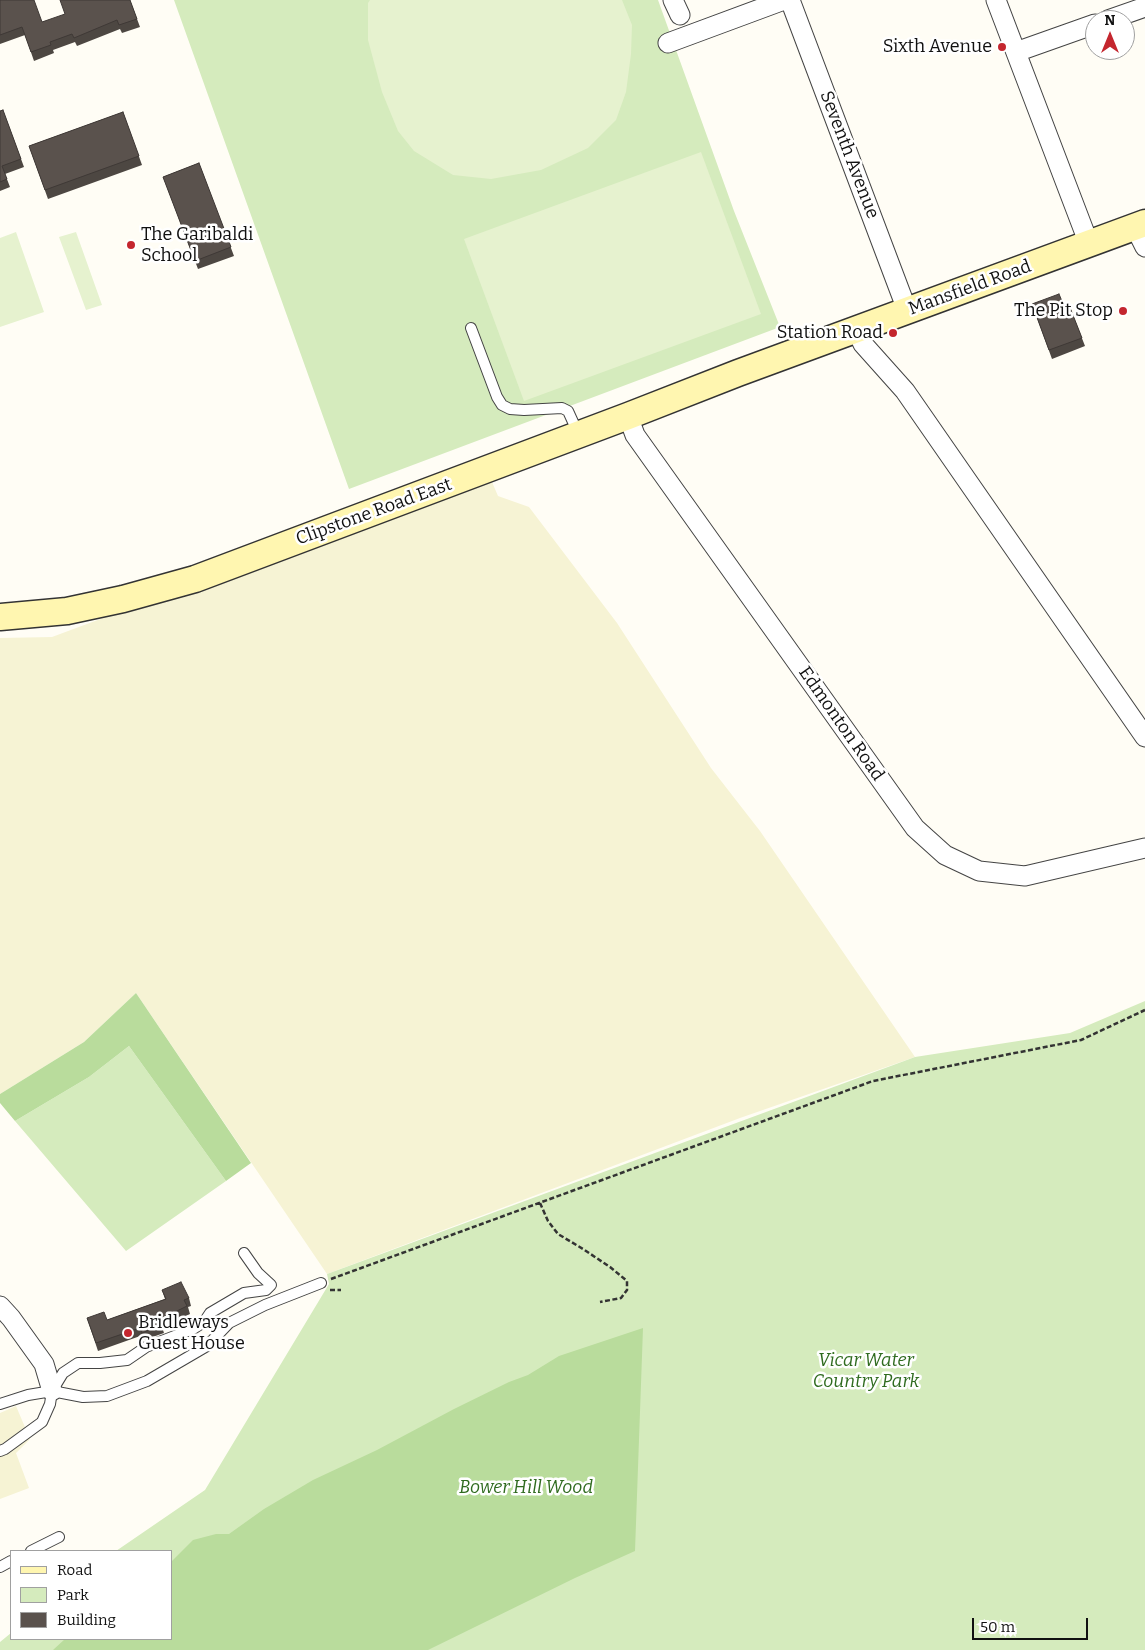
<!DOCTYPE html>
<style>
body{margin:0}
#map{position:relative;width:1145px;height:1650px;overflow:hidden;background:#fffdf5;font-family:Bitter,serif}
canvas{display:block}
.legend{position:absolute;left:10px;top:1550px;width:162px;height:90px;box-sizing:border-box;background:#fff;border:1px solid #a0a0a0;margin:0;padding:6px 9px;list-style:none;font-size:15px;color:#111}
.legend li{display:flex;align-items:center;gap:10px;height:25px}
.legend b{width:25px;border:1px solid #a0a0a0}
.north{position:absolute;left:1085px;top:10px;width:50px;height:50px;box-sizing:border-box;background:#fff;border:1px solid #a0a0a0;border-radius:50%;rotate:0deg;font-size:14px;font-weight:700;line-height:20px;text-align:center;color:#111}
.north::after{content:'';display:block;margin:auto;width:18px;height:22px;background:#c4262e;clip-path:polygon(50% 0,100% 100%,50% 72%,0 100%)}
.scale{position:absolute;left:972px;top:1618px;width:116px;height:22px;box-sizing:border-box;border:2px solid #111;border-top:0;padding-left:6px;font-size:15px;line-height:18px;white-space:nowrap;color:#111;-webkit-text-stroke:4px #fff;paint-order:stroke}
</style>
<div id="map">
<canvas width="1145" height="1650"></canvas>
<ul class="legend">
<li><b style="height:6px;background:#fff6b0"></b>Road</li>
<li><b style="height:14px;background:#d5ebbd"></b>Park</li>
<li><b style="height:14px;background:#5a524d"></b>Building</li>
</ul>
<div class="north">N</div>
<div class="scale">50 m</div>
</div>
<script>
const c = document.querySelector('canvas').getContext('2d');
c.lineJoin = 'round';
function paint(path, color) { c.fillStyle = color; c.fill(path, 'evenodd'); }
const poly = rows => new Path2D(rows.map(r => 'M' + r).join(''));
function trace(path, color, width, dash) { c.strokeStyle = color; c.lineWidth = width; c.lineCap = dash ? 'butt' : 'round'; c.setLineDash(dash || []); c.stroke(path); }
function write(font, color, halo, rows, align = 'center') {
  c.font = font + ' Bitter,serif'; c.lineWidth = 5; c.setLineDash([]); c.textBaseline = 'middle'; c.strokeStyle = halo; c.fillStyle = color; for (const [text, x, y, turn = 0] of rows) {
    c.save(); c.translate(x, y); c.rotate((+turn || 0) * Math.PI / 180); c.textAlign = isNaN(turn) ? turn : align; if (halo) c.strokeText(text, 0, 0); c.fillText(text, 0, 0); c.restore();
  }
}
paint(poly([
 [492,482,498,496,529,507,617,623,711,768,760,831,915,1057,740,1118,327,1274,136,993,84,1042,0,1094,0,638,52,637,334,532],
 [16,1406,30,1439,16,1453,29,1488,0,1499,0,1413]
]), '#f6f3d4');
paint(poly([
 [174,0,658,0,734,211,780,327,349,489],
 [1145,1001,1145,1650,0,1650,0,1642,11,1633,11,1639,171,1639,171,1551,116,1551,205,1490,329,1284,327,1274,915,1057,1070,1033],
 [129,1046,226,1181,126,1251,15,1121,89,1077]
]), '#d5ebbd');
paint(poly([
 [136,993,251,1163,226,1181,129,1046,89,1077,15,1121,0,1103,0,1094,84,1042],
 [643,1328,635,1551,575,1578,428,1650,53,1650,65,1639,171,1639,171,1562,193,1540,216,1534,229,1534,264,1509,313,1480,377,1450,454,1409,509,1382,528,1375,559,1356]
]), '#b9dc9c');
paint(poly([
 [370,0,622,0,632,25,631,54,626,92,616,120,588,148,541,170,491,179,453,175,414,151,398,131,382,92,368,40,368,3],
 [701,152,761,314,524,401,464,239],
 [16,232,44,312,0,327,0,238],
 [76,232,102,305,86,310,59,237]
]), '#e6f2cf');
const service = poly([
 [471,328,497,397,502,405,510,409,524,410,562,408,568,411,578,433],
 [0,1404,28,1395,52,1391,83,1397,107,1396,147,1381,207,1346,229,1323,265,1305,321,1283],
 [0,1451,5,1449,42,1422,50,1404,52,1391,63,1373,78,1363,100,1363,127,1360,146,1347,193,1329,204,1322,210,1313,244,1293,266,1290,271,1285,258,1273,244,1253],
 [31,1551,59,1537],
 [0,1567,11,1561]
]);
const minor = poly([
 [673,0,680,15],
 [790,0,907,310],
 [996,0,1089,244],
 [1108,20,1145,7],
 [668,43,784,0],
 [1016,52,1095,24],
 [1135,227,1145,247],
 [856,329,863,344,905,391,1145,737],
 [628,416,635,435,915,828,945,855,979,871,1025,876,1145,848],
 [0,1306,11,1318,44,1364,52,1391]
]);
const secondary = poly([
 [0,617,67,611,123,599,195,579,628,416,738,373,1145,223]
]);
trace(service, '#444', 12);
trace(minor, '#444', 21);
trace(secondary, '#333', 29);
trace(poly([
 [540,1203,548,1221,558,1234,583,1249,610,1267,627,1281,627,1290,621,1298,600,1302],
 [331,1279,873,1081,1081,1040,1145,1010],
 [330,1290,341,1290]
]), '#333', 2.5, [5, 2.5]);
trace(service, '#fff', 10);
trace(minor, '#fff', 19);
trace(secondary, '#fff6b0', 26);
paint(poly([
 [0,0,42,22,130,0,140,27,122,33,120,29,77,46,75,42,53,50,54,53,34,61,25,35,0,44],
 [3,110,24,167,5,174,10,187,0,191,0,111],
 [123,112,142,165,48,199,29,146],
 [199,163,234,256,198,269,163,177],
 [1032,304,1064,306,1069,305,1085,346,1052,359],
 [162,1290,189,1298,191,1306,188,1307,190,1314,162,1327,164,1333,144,1340,143,1335,98,1351,87,1318,107,1320,165,1299]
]), '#4d4742');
const building = poly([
 [0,0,34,0,42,22,65,14,60,0,130,0,137,19,119,25,117,20,74,38,72,34,50,42,51,45,31,52,22,27,0,35,0,0],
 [3,110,21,159,2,166,7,179,0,182,0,111,3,110],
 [123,112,139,156,45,190,29,146,123,112],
 [199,163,231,247,195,261,163,177,199,163],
 [1059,294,1064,306,1069,305,1082,338,1049,350,1032,304,1059,294],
 [181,1282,189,1298,184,1300,187,1306,159,1320,161,1325,142,1333,140,1328,96,1343,87,1318,104,1312,107,1320,166,1299,162,1290,181,1282]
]);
paint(building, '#5a524d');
trace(building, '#3f3936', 1);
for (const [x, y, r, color] of [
 [1002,47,5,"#c4262e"],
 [131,245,5,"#c4262e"],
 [1123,311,5,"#c4262e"],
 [893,333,5,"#c4262e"],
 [128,1333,5,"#c4262e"]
]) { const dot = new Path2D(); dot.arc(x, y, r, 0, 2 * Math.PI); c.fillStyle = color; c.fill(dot); trace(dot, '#fff', 2); }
write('18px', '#111', '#fff', [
 ["Sixth Avenue",992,47],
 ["The Garibaldi",141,235,"left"],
 ["School",141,256,"left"],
 ["The Pit Stop",1113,311],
 ["Station Road",883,333],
 ["Bridleways",138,1323,"left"],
 ["Guest House",138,1344,"left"]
], 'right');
write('18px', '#111', '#fff', [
 ["Seventh Avenue",849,155,69],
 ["Mansfield Road",970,288,-20],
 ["Clipstone Road East",374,512,-20],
 ["Edmonton Road",841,724,55]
]);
write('italic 18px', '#2f6b1f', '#fff', [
 ["Vicar Water",866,1361],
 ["Country Park",866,1382],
 ["Bower Hill Wood",526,1488]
]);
</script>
